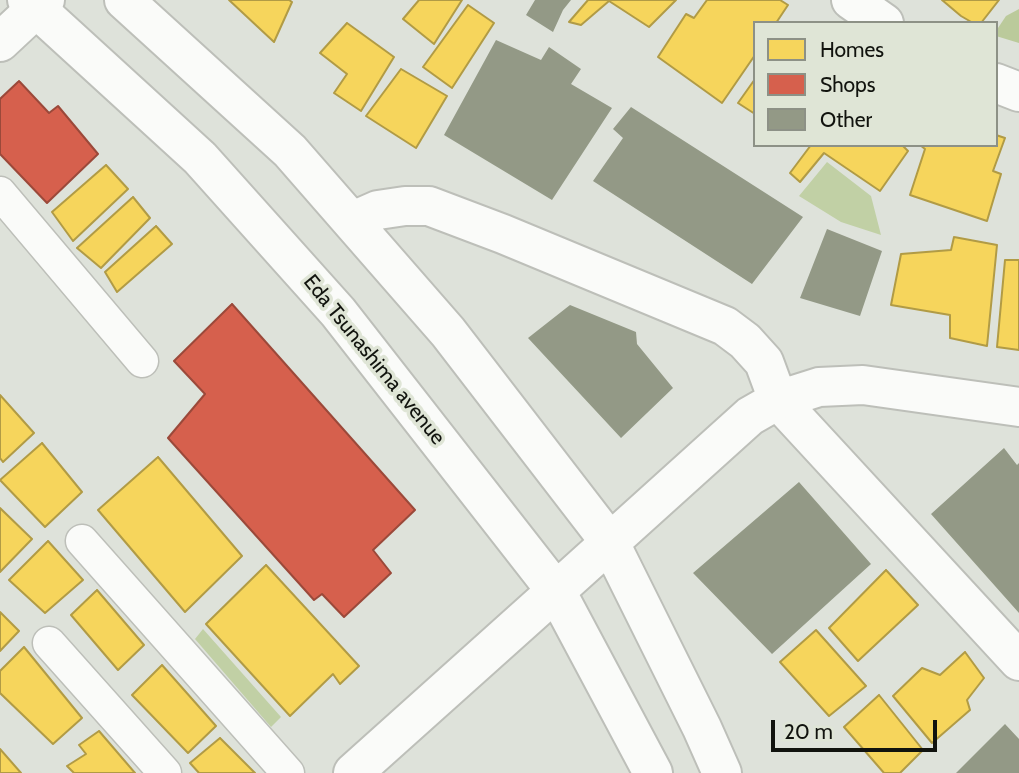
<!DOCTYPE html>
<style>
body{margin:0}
#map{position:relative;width:1019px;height:773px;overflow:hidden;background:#dee2da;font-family:Cabin,sans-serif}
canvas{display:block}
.legend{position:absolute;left:753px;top:21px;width:245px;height:126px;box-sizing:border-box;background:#dfe5d6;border:2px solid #8d9186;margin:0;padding:9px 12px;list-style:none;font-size:21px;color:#11130e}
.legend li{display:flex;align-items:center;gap:14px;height:35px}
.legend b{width:35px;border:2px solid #8d9186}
.scale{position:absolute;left:771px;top:720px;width:166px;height:32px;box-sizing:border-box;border:4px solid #11130e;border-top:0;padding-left:9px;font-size:21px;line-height:24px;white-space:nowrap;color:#11130e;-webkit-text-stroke:5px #dfe5d6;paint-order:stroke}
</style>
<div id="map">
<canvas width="1019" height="773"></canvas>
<ul class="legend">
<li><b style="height:19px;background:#f6d55c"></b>Homes</li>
<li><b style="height:19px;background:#d6604d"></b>Shops</li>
<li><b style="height:19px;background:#939986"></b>Other</li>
</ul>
<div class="scale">20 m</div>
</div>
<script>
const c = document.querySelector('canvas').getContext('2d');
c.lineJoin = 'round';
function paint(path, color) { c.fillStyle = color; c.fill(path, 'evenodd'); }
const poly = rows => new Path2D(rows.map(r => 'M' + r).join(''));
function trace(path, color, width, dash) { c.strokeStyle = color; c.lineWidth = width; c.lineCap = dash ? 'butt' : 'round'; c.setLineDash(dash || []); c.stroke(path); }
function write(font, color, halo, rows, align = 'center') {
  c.font = font + ' Cabin,sans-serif'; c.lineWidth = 7; c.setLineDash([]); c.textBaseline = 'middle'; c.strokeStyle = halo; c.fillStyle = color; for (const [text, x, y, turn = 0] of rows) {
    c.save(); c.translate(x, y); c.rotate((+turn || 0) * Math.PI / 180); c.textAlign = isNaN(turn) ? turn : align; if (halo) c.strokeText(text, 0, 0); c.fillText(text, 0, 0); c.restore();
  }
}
paint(poly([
 [827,162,871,196,881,235,841,222,799,196],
 [203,629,281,717,271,727,195,639]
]), '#c1d0a5');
paint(poly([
 [1019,9,1019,43,996,36,996,31,1006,16]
]), '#bbca9b');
const homes = poly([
 [229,0,289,0,292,2,274,42,229,0],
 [419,0,462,0,434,44,403,19,419,0],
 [588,0,676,0,649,27,609,1,581,25,569,22,588,0],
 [707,0,780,0,788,5,776,23,755,23,755,55,722,103,658,57,686,14,694,18,707,0],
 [942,0,999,0,981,23,973,23,961,16,942,0],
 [468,5,494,23,452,88,423,67,468,5],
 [347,23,394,57,361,111,334,93,347,74,320,53,347,23],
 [401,69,447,96,416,148,366,116,401,69],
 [755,79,755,114,738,103,755,79],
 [996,135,1005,138,993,171,1001,174,987,221,910,195,925,149,920,145,996,145,996,135],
 [811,145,902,145,908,151,880,191,824,153,800,182,790,173,811,145],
 [106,165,128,189,73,241,52,212,106,165],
 [133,197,150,218,101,268,77,248,133,197],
 [156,226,172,244,117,292,105,272,156,226],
 [954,237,997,245,987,346,950,338,950,315,891,305,901,254,951,250,954,237],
 [1005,260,1019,260,1019,350,997,347,1005,260],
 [0,395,34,433,3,462,0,458,0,395],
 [42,443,82,492,45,527,0,480,42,443],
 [158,457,242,556,185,612,98,510,158,457],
 [0,508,32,539,0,572,0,508],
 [48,541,83,580,45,613,9,580,48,541],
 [266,565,359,666,340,684,333,674,290,716,206,624,266,565],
 [886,570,918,605,858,661,829,628,886,570],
 [97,590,144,645,118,670,71,615,97,590],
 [0,612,19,631,0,651,0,612],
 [816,630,866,686,829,716,780,662,816,630],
 [24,647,82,718,53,744,0,693,0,671,24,647],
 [965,652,984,678,967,700,970,710,932,743,893,696,922,668,940,675,965,652],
 [162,665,216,726,188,753,132,695,162,665],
 [879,695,923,750,900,773,884,773,844,727,879,695],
 [99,731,135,773,74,773,67,766,86,754,79,745,99,731],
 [220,738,255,773,199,773,190,763,220,738],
 [0,749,21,773,0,773,0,749]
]);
paint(homes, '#f6d55c');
trace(homes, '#b19b45', 2);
const shops = poly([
 [19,81,49,113,58,106,98,154,47,203,0,154,0,99,19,81],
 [232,304,415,510,373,550,391,573,344,617,322,594,314,600,168,438,205,394,174,361,232,304]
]);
paint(shops, '#d6604d');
trace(shops, '#9b493a', 2);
paint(poly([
 [535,0,571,0,563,10,553,32,526,15],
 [496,40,541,60,549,47,581,69,571,84,612,108,552,200,444,135],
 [631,107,803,217,752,284,593,181,623,138,613,129],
 [827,229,882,251,860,316,800,298],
 [570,305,636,332,637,344,673,388,621,438,528,338],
 [1004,448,1017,465,1019,463,1019,613,931,514],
 [799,482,871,564,772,654,693,573],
 [1005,724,1019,739,1019,773,956,773]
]), '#939986');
const lane = poly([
 [0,193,142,361],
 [82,541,288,773],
 [49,643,165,773]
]);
const street = poly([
 [0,42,45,0],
 [778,400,1019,661],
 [353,773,556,591]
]);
const secondary = poly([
 [27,0,200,158,338,312,556,591,653,773],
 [124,0,290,151,448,332,609,541,702,728,722,773],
 [851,0,884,23],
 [996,83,1019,92],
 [353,221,378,210,405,206,429,206,503,234,725,326,745,341,764,362,778,400],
 [556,591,750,416,778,400,819,387,863,385,1019,407]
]);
trace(lane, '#bdbfb9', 35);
trace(street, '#bdbfb9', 42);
trace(secondary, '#bdbfb9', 42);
trace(lane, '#fafbf9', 32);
trace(street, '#fafbf9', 38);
trace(secondary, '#fafbf9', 38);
write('21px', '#11130e', '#dfe5d6', [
 ["Eda Tsunashima avenue",374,360,51]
]);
</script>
